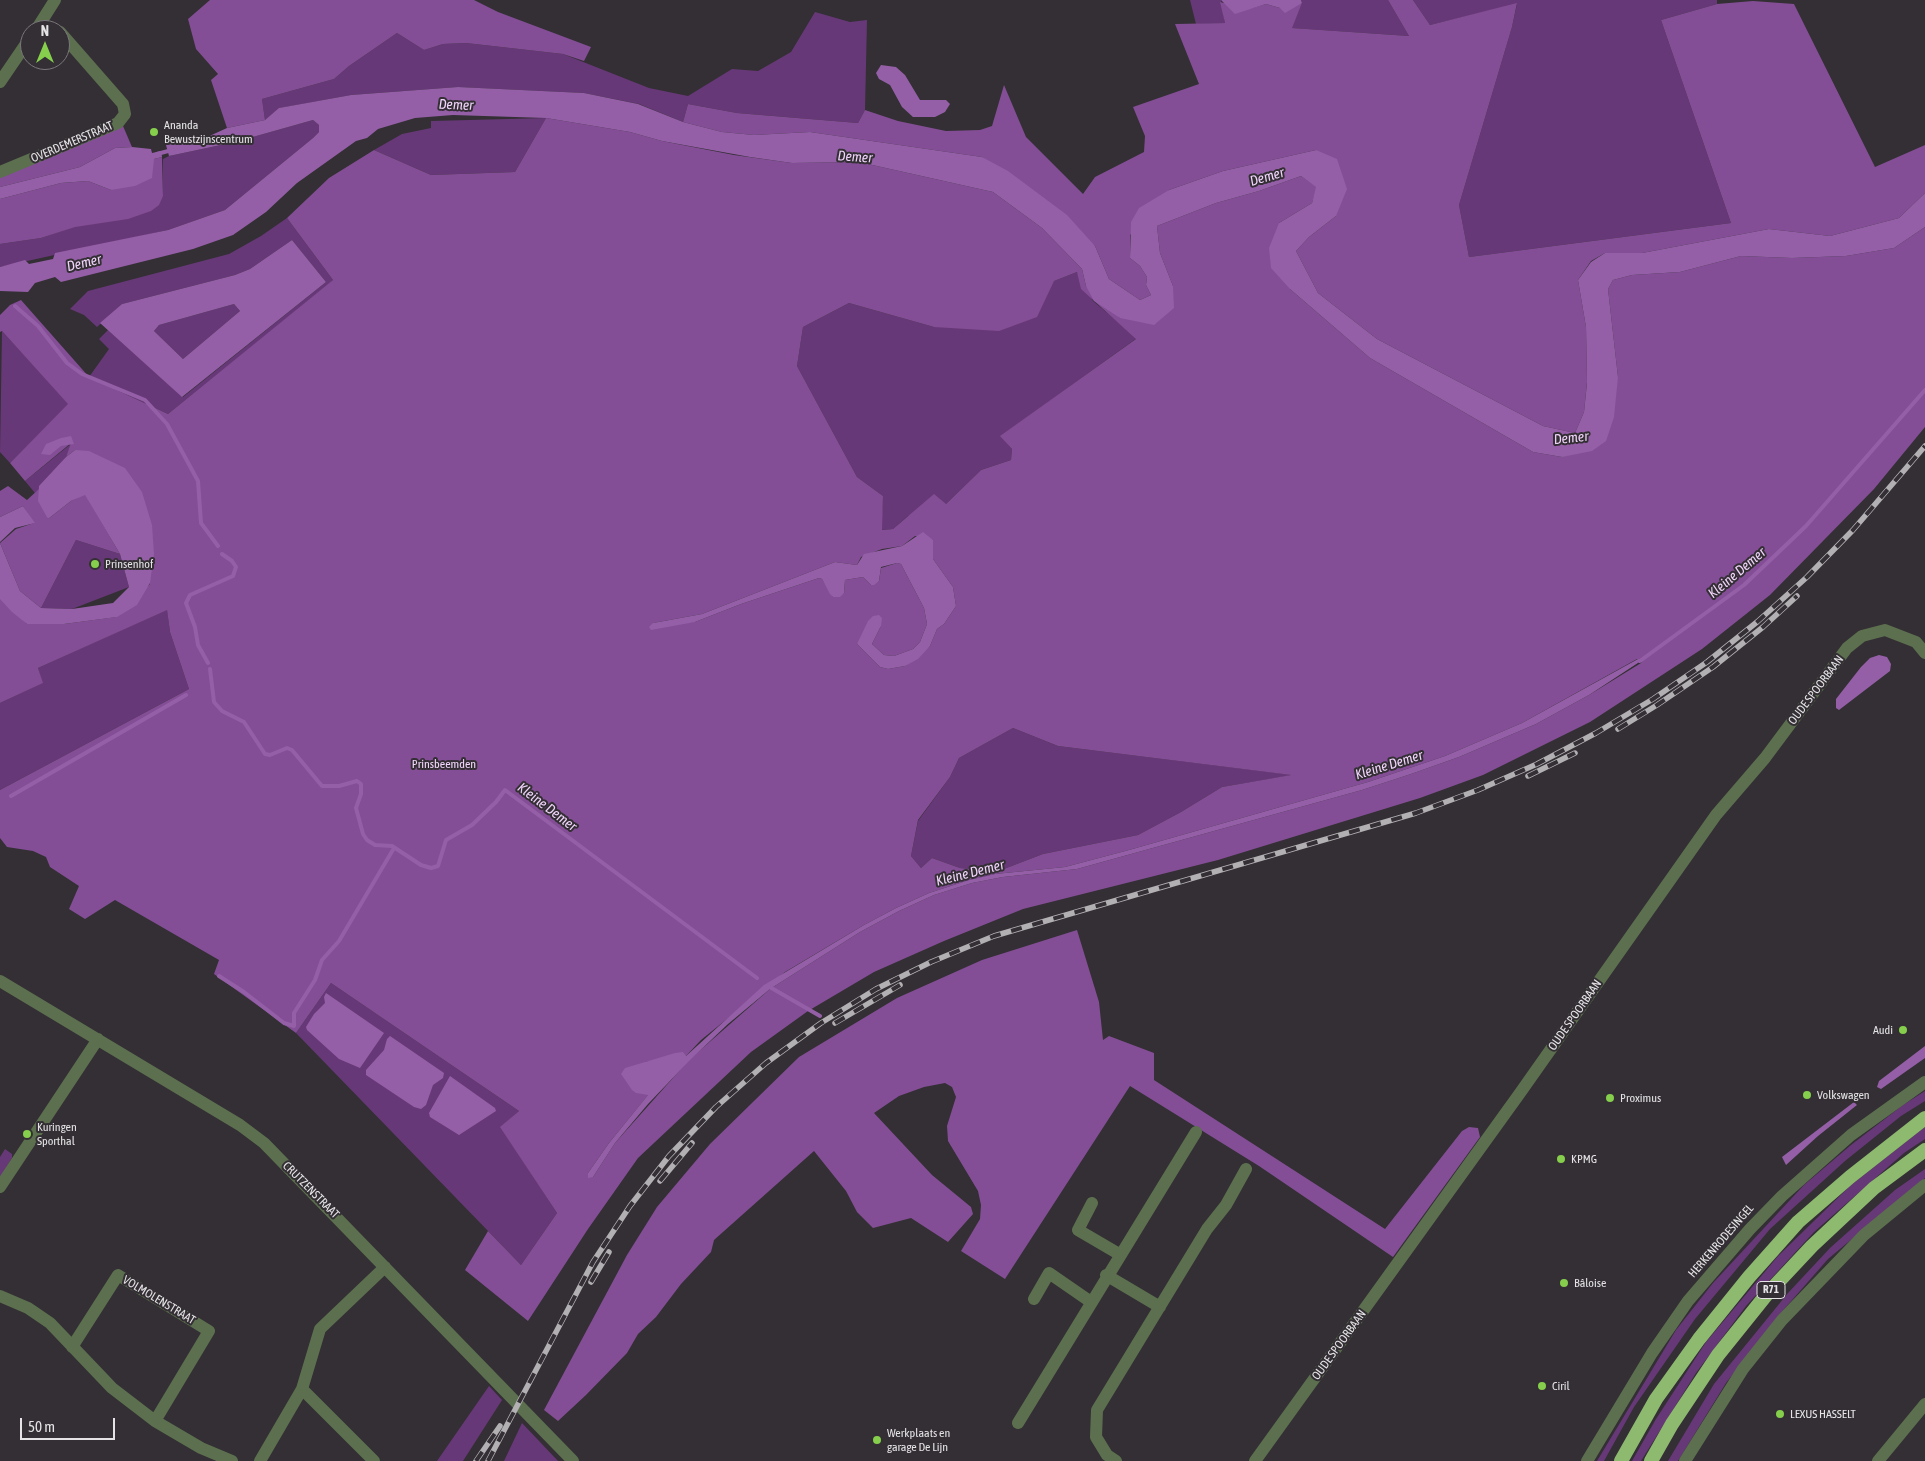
<!DOCTYPE html>
<meta charset="utf-8">
<style>
body{margin:0}
#map{position:relative;width:1925px;height:1461px;overflow:hidden;background:#332f34;font-family:"Asap Condensed",sans-serif}
canvas{display:block}
.north{position:absolute;left:20px;top:20px;width:50px;height:50px;box-sizing:border-box;background:#332f34;border:1px solid #7a777b;border-radius:50%;rotate:0deg;font-size:14px;font-weight:700;line-height:20px;text-align:center;color:#e5e3e6}
.north::after{content:'';display:block;margin:auto;width:18px;height:22px;background:#85cf4c;clip-path:polygon(50% 0,100% 100%,50% 72%,0 100%)}
.scale{position:absolute;left:20px;top:1418px;width:95px;height:22px;box-sizing:border-box;border:2px solid #e5e3e6;border-top:0;padding-left:6px;font-size:15px;line-height:18px;white-space:nowrap;color:#e5e3e6;-webkit-text-stroke:4px #332f34;paint-order:stroke}
</style>
<div id="map">
<canvas width="1925" height="1461"></canvas>
<div class="north">N</div>
<div class="scale">50 m</div>
</div>
<script>
const c = document.querySelector('canvas').getContext('2d');
c.lineJoin = 'round';
function paint(path, color) { c.fillStyle = color; c.fill(path, 'evenodd'); }
const poly = rows => new Path2D(rows.map(r => 'M' + r).join(''));
function trace(path, color, width, dash) { c.strokeStyle = color; c.lineWidth = width; c.lineCap = dash ? 'butt' : 'round'; c.setLineDash(dash || []); c.stroke(path); }
function write(font, color, halo, rows, align = 'center') {
  c.font = font + ' "Asap Condensed",sans-serif'; c.lineWidth = 4; c.setLineDash([]); c.textBaseline = 'middle'; c.strokeStyle = halo; c.fillStyle = color; for (const [text, x, y, turn = 0] of rows) {
    c.save(); c.translate(x, y); c.rotate((+turn || 0) * Math.PI / 180); c.textAlign = isNaN(turn) ? turn : align; if (halo) c.strokeText(text, 0, 0); c.fillText(text, 0, 0); c.restore();
  }
}
paint(poly([
 [1190,0,1221,0,1225,23,1196,24],
 [1301,0,1388,0,1409,36,1291,28,1302,3],
 [1413,0,1717,0,1717,4,1661,20,1731,223,1469,257,1459,205,1512,27,1517,4,1430,25],
 [815,12,850,22,867,20,865,110,858,123,737,113,688,104,683,122,639,104,584,93,458,87,351,95,280,108,265,120,262,99,334,79,349,66,397,33,424,50,443,44,466,43,563,54,649,88,688,96,732,69,758,71,791,52],
 [546,118,515,172,431,175,374,150,402,134,431,128,431,121],
 [313,120,319,125,319,132,313,138,225,210,168,230,0,267,0,244,41,238,163,196,163,159,169,156,235,142],
 [287,218,333,280,328,285,168,414,89,377,109,349,99,339,108,330,183,397,326,282,292,240,250,269,235,275,122,304,97,327,84,315,70,309,88,291,229,254,261,236],
 [1077,272,1093,301,1137,338,1001,436,1012,449,1011,460,981,470,946,504,908,516,893,529,881,530,883,496,857,477,797,366,803,327,849,303,934,327],
 [234,304,240,311,183,359,154,331,159,325],
 [2,331,69,404,10,463,0,452],
 [72,443,66,457,38,501,39,490,35,493,25,481],
 [76,540,120,554,129,587,72,609,41,608],
 [167,609,170,632,189,689,0,790,0,703,42,683,38,668],
 [1013,728,1058,746,1293,775,1222,787,1181,812,1138,835,1043,854,996,872,960,868,932,858,921,868,911,856,918,821,950,777,959,758],
 [331,983,519,1111,501,1127,557,1213,521,1265,296,1033],
 [1925,1091,1925,1101,1901,1116,1845,1161,1770,1229,1695,1319,1634,1407,1604,1461,1597,1461,1676,1330,1713,1283,1804,1185,1851,1145,1903,1105],
 [1925,1127,1925,1139,1904,1153,1814,1232,1746,1306,1696,1373,1641,1461,1632,1461,1656,1419,1706,1342,1778,1256,1850,1186],
 [5,1149,12,1154,12,1158,0,1178,0,1157],
 [1925,1169,1925,1178,1828,1259,1779,1315,1726,1383,1678,1461,1668,1461,1714,1384,1788,1293,1830,1248,1895,1190],
 [489,1386,502,1400,463,1461,437,1461],
 [522,1423,558,1461,504,1461]
]), '#673877');
paint(poly([
 [210,0,474,0,498,12,591,47,584,61,563,54,466,43,443,44,424,50,397,33,349,66,334,79,262,99,265,120,227,128,211,80,218,74,196,49,188,19],
 [1388,0,1413,0,1430,25,1517,3,1512,27,1459,205,1469,257,1731,223,1661,20,1717,4,1753,1,1794,4,1875,167,1925,145,1925,193,1899,218,1830,236,1769,229,1642,253,1605,253,1591,261,1578,280,1586,327,1587,382,1584,412,1575,433,1543,426,1377,339,1318,293,1296,251,1309,237,1336,216,1316,150,1223,171,1169,190,1130,235,1130,258,1140,266,1147,277,1146,285,1151,295,1140,300,1109,279,1095,246,982,157,810,132,754,135,722,132,683,122,688,104,737,113,858,123,865,110,898,121,946,131,980,130,992,126,1004,85,1026,137,1083,194,1095,177,1144,152,1145,136,1133,107,1199,84,1175,24,1225,23,1220,2,1249,9,1266,4,1280,8,1302,3,1292,28,1409,36],
 [546,118,630,132,662,141,734,155,792,163,859,162,993,192,1042,228,1082,269,1086,286,1120,318,1173,286,1160,253,1157,226,1216,203,1259,191,1301,176,1317,187,1312,203,1279,223,1290,289,1370,358,1533,452,1562,457,1618,377,1608,289,1613,280,1632,275,1680,272,1741,256,1792,258,1846,256,1894,248,1925,227,1925,427,1874,489,1770,595,1702,649,1590,722,1483,775,1420,798,1218,860,1023,909,944,941,874,972,808,1011,751,1052,638,1158,588,1229,528,1321,465,1270,488,1231,521,1265,557,1213,500,1127,519,1111,331,983,296,1033,214,974,219,960,115,900,85,919,69,909,79,886,50,867,46,857,33,851,7,847,0,838,0,790,189,689,170,632,167,610,38,668,43,683,0,703,0,598,27,624,64,624,116,617,150,584,75,450,66,457,71,443,25,481,10,463,68,404,2,331,0,332,0,315,10,305,21,300,89,377,168,414,333,280,287,218,329,178,374,150,431,175,515,172],
 [1077,272,1081,289,1136,339,1000,436,1012,449,1011,460,981,470,946,504,934,494,893,529,882,530,883,496,857,477,797,366,803,327,849,303,934,327,999,331,1037,317,1054,281],
 [915,536,933,540,933,559,953,587,956,606,944,624,937,629,930,646,905,666,888,669,880,667,857,644,881,626,872,644,884,655,894,656,913,649,920,642,927,624,924,608,901,564,897,563,881,568,879,581,871,585,863,577,845,580,844,593,833,597,822,579,819,578,741,604,695,622,653,623,702,614,835,562,857,565,861,557,882,549,902,546],
 [1637,659,1644,659,1641,663,1589,695,1536,724,1459,757,1411,774,1362,790,1077,869,1003,877,972,883,934,895,899,911,860,932,770,989,689,1060,615,1143,593,1177,588,1173,609,1143,649,1094,642,1093,645,1062,686,1056,701,1040,785,972,864,925,896,908,929,893,969,880,995,874,1065,867,1129,850,1368,782,1445,756,1522,723],
 [1013,728,1058,746,1291,775,1222,787,1181,812,1138,835,1043,854,996,872,960,868,932,858,921,868,911,856,918,820,950,777,959,758],
 [123,126,132,147,115,148,80,167,0,187,0,175],
 [162,157,163,196,159,205,151,211,128,219,75,227,41,238,0,244,0,199,61,183,88,181,111,190,154,159],
 [8,486,27,500,39,489,48,519,71,501,85,494,120,554,76,540,41,608,20,591,0,543,16,529,34,523,23,506,0,517,0,491],
 [1077,930,1099,1002,1103,1040,1109,1036,1154,1053,1154,1080,1385,1229,1462,1131,1469,1127,1478,1128,1480,1137,1393,1257,1259,1166,1130,1086,1005,1279,961,1251,980,1219,981,1205,978,1191,948,1141,947,1126,956,1097,952,1087,945,1083,924,1087,899,1096,874,1113,932,1175,971,1207,973,1214,948,1242,911,1218,873,1228,857,1212,846,1191,814,1151,714,1240,711,1252,681,1284,656,1317,638,1334,627,1353,586,1395,558,1421,544,1410,627,1255,657,1207,710,1144,799,1057,897,998,982,960]
]), '#834e95');
paint(poly([
 [1221,0,1301,0,1302,3,1285,13,1280,8,1266,4,1235,14],
 [881,65,896,67,905,75,920,100,946,100,950,104,945,112,935,117,913,117,902,107,890,85,879,79,876,73],
 [458,87,584,93,638,104,683,122,722,132,754,135,810,132,982,157,1008,171,1067,215,1095,246,1109,279,1140,300,1151,295,1146,285,1147,277,1140,266,1130,258,1131,222,1139,208,1169,190,1223,171,1316,150,1337,159,1347,189,1336,216,1309,237,1296,251,1318,293,1377,339,1543,426,1575,433,1584,412,1587,383,1586,327,1578,280,1591,262,1605,253,1642,253,1769,229,1830,236,1899,218,1925,193,1925,227,1894,248,1846,256,1792,258,1741,256,1680,272,1632,275,1613,280,1608,289,1618,377,1614,417,1606,441,1592,451,1562,457,1533,452,1370,358,1290,289,1271,268,1269,248,1279,223,1312,203,1316,187,1301,176,1259,191,1216,203,1157,226,1160,253,1173,286,1174,308,1154,325,1120,318,1094,301,1086,286,1082,269,1042,228,993,192,859,162,792,163,750,157,662,141,630,132,546,118,453,115,415,118,378,129,367,138,356,141,297,183,266,212,233,235,193,249,61,282,55,277,35,283,28,292,0,291,0,267,25,260,29,264,53,259,55,253,168,230,225,210,313,138,319,132,319,125,313,120,235,142,169,156,166,145,205,138,227,128,265,120,279,108,351,95],
 [132,147,151,149,152,153,161,151,162,157,154,159,152,178,135,186,111,190,88,181,61,183,0,199,0,187,80,167,115,148],
 [292,240,326,282,182,397,100,323,122,304,235,275,250,269],
 [234,304,240,311,183,359,154,331,159,325],
 [71,436,74,444,61,446,50,455,41,454,46,444,61,438],
 [75,450,89,451,125,468,142,492,152,525,154,554,150,583,137,605,117,617,64,624,27,624,12,612,0,599,0,543,20,591,41,608,72,609,113,603,129,587,120,554,85,495,71,501,48,519,38,501,39,486,66,457],
 [23,506,35,523,15,528,0,542,0,517],
 [923,532,933,540,933,559,953,587,956,606,944,624,937,629,930,646,918,659,905,666,888,669,880,667,857,644,868,621,873,616,879,615,882,618,881,626,872,644,884,655,894,656,913,649,920,642,927,624,924,608,901,564,897,563,881,567,879,581,874,585,871,585,863,577,845,580,844,593,840,597,833,597,830,594,822,579,819,578,741,604,695,622,651,630,649,627,653,623,702,614,835,562,857,565,864,554,902,546],
 [1879,655,1887,657,1891,664,1890,671,1839,710,1836,708,1836,699,1861,667,1870,658],
 [1638,659,1644,659,1589,695,1536,724,1459,757,1411,774,1362,790,1077,869,1003,877,972,883,934,895,899,911,860,932,770,989,728,1024,689,1061,648,1104,615,1143,593,1177,588,1178,588,1173,609,1143,648,1095,636,1093,632,1090,621,1074,625,1068,675,1053,683,1052,686,1056,764,985,864,925,896,908,929,893,969,880,995,874,1065,867,1129,850,1368,782,1445,756,1522,723],
 [326,993,384,1033,360,1068,339,1059,307,1030,306,1027,314,1014,325,1003,324,997],
 [390,1036,444,1073,443,1078,433,1085,426,1105,421,1109,414,1107,366,1075,366,1070,384,1050,387,1039],
 [1925,1046,1925,1058,1881,1089,1877,1087,1879,1081],
 [450,1076,495,1108,496,1111,459,1135,430,1117,429,1113],
 [1854,1102,1857,1105,1818,1136,1786,1165,1782,1157]
]), '#945fa7');
trace(poly([
 [157,154,172,150],
 [15,306,38,326,67,363,82,374,145,400,167,424,198,481,201,523,218,546],
 [1640,661,1744,585,1806,526,1925,390],
 [208,663,198,645,195,627,186,603,190,595,233,576,236,567,232,561,222,554],
 [210,669,214,702,222,711,244,722,265,754,270,755,287,748,292,750,322,786,339,786,357,781,361,784,361,794,356,808,363,834,367,840,375,845,392,846,421,865,431,868,438,866,446,840,472,825,496,802,505,790,757,978],
 [11,796,186,695],
 [219,976,244,992,284,1023,294,1026,294,1013,315,980,322,960,339,941,394,848],
 [768,986,820,1016]
]), '#945fa7', 4);
trace(poly([
 [36,30,55,0],
 [0,82,30,38],
 [0,172,118,123,125,114,123,104,60,32],
 [0,981,240,1125,264,1143,573,1461],
 [0,1187,98,1039],
 [1092,1203,1078,1230,1119,1254],
 [1106,1275,1160,1307],
 [0,1296,28,1308,50,1323,112,1388,155,1421,201,1448,232,1461],
 [1034,1299,1049,1273,1091,1302],
 [72,1347,118,1275,209,1331,155,1421],
 [302,1389,374,1461],
 [1018,1423,1196,1132],
 [260,1461,302,1389,320,1329,385,1267],
 [1116,1461,1107,1455,1096,1437,1097,1410,1207,1229,1226,1205,1246,1169],
 [1255,1461,1520,1093,1716,815,1765,758,1847,648,1862,636,1885,630,1916,642,1925,653],
 [1878,1461,1925,1404]
]), '#5c704f', 12);
trace(poly([
 [1587,1461,1652,1353,1688,1301,1750,1229,1782,1196,1851,1135,1925,1082],
 [1685,1461,1743,1369,1782,1320,1864,1235,1925,1185]
]), '#5c704f', 12);
trace(poly([
 [1621,1461,1656,1399,1699,1339,1749,1277,1798,1222,1850,1177,1925,1118],
 [1651,1461,1672,1424,1718,1355,1767,1294,1812,1246,1874,1188,1925,1150]
]), '#8dba6f', 14);
const rail = poly([
 [1618,729,1657,705,1713,667,1763,627,1797,596],
 [1528,776,1575,753],
 [835,1023,900,985],
 [660,1181,692,1143],
 [591,1282,609,1252],
 [476,1461,500,1426],
 [488,1461,593,1262,630,1206,669,1156,716,1107,766,1063,821,1023,876,989,931,962,994,936,1416,813,1478,790,1537,764,1596,733,1653,699,1707,662,1757,622,1807,577,1853,530,1925,446]
]);
trace(rail, '#b3b0b4', 5.5);
trace(rail, '#332f34', 4, [11]);
for (const [x, y, r, color] of [
 [154,132,5,"#85cf4c"],
 [95,564,5,"#85cf4c"],
 [1903,1030,5,"#85cf4c"],
 [1807,1095,5,"#85cf4c"],
 [1610,1098,5,"#85cf4c"],
 [27,1134,5,"#85cf4c"],
 [1561,1159,5,"#85cf4c"],
 [1564,1283,5,"#85cf4c"],
 [1542,1386,5,"#85cf4c"],
 [1780,1414,5,"#85cf4c"],
 [877,1440,5,"#85cf4c"]
]) { const dot = new Path2D(); dot.arc(x, y, r, 0, 2 * Math.PI); c.fillStyle = color; c.fill(dot); trace(dot, '#332f34', 2); }
for (const [x, y, w] of [
 [1771,1290,28]
]) { const box = new Path2D(); box.roundRect(x - w / 2, y - 8.5, w, 17, 4); c.fillStyle = '#332f34'; c.fill(box); trace(box, '#e5e3e6', 1); }
write('bold 11px', '#e5e3e6', null, [
 ["R71",1771,1290]
]);
write('12px', '#e5e3e6', '#332f34', [
 ["Ananda",164,125],
 ["Bewustzijnscentrum",164,139],
 ["Prinsenhof",105,564],
 ["Audi",1893,1030,"right"],
 ["Volkswagen",1817,1095],
 ["Proximus",1620,1098],
 ["Kuringen",37,1127],
 ["Sporthal",37,1141],
 ["KPMG",1571,1159],
 ["Bâloise",1574,1283],
 ["Ciril",1552,1386],
 ["LEXUS HASSELT",1790,1414],
 ["Werkplaats en",887,1433],
 ["garage De Lijn",887,1447]
], 'left');
write('12px', '#e5e3e6', '#332f34', [
 ["OVERDEMERSTRAAT",72,142,-23],
 ["OUDE SPOORBAAN",1816,690,-53],
 ["OUDE SPOORBAAN",1575,1015,-55],
 ["CRUTZENSTRAAT",311,1190,45],
 ["HERKENRODESINGEL",1721,1241,-49],
 ["VOLMOLENSTRAAT",159,1300,31],
 ["OUDE SPOORBAAN",1339,1345,-54]
]);
write('12px', '#f4d7fe', '#332f34', [
 ["Prinsbeemden",444,764]
]);
write('italic 14px', '#f2d5fc', '#332f34', [
 ["Demer",456,105,2],
 ["Demer",855,157,4],
 ["Demer",1267,177,-16],
 ["Demer",84,263,-13],
 ["Demer",1571,438,-6],
 ["Kleine Demer",1737,573,-40],
 ["Kleine Demer",1389,765,-17],
 ["Kleine Demer",547,807,37],
 ["Kleine Demer",970,873,-14]
]);
</script>
